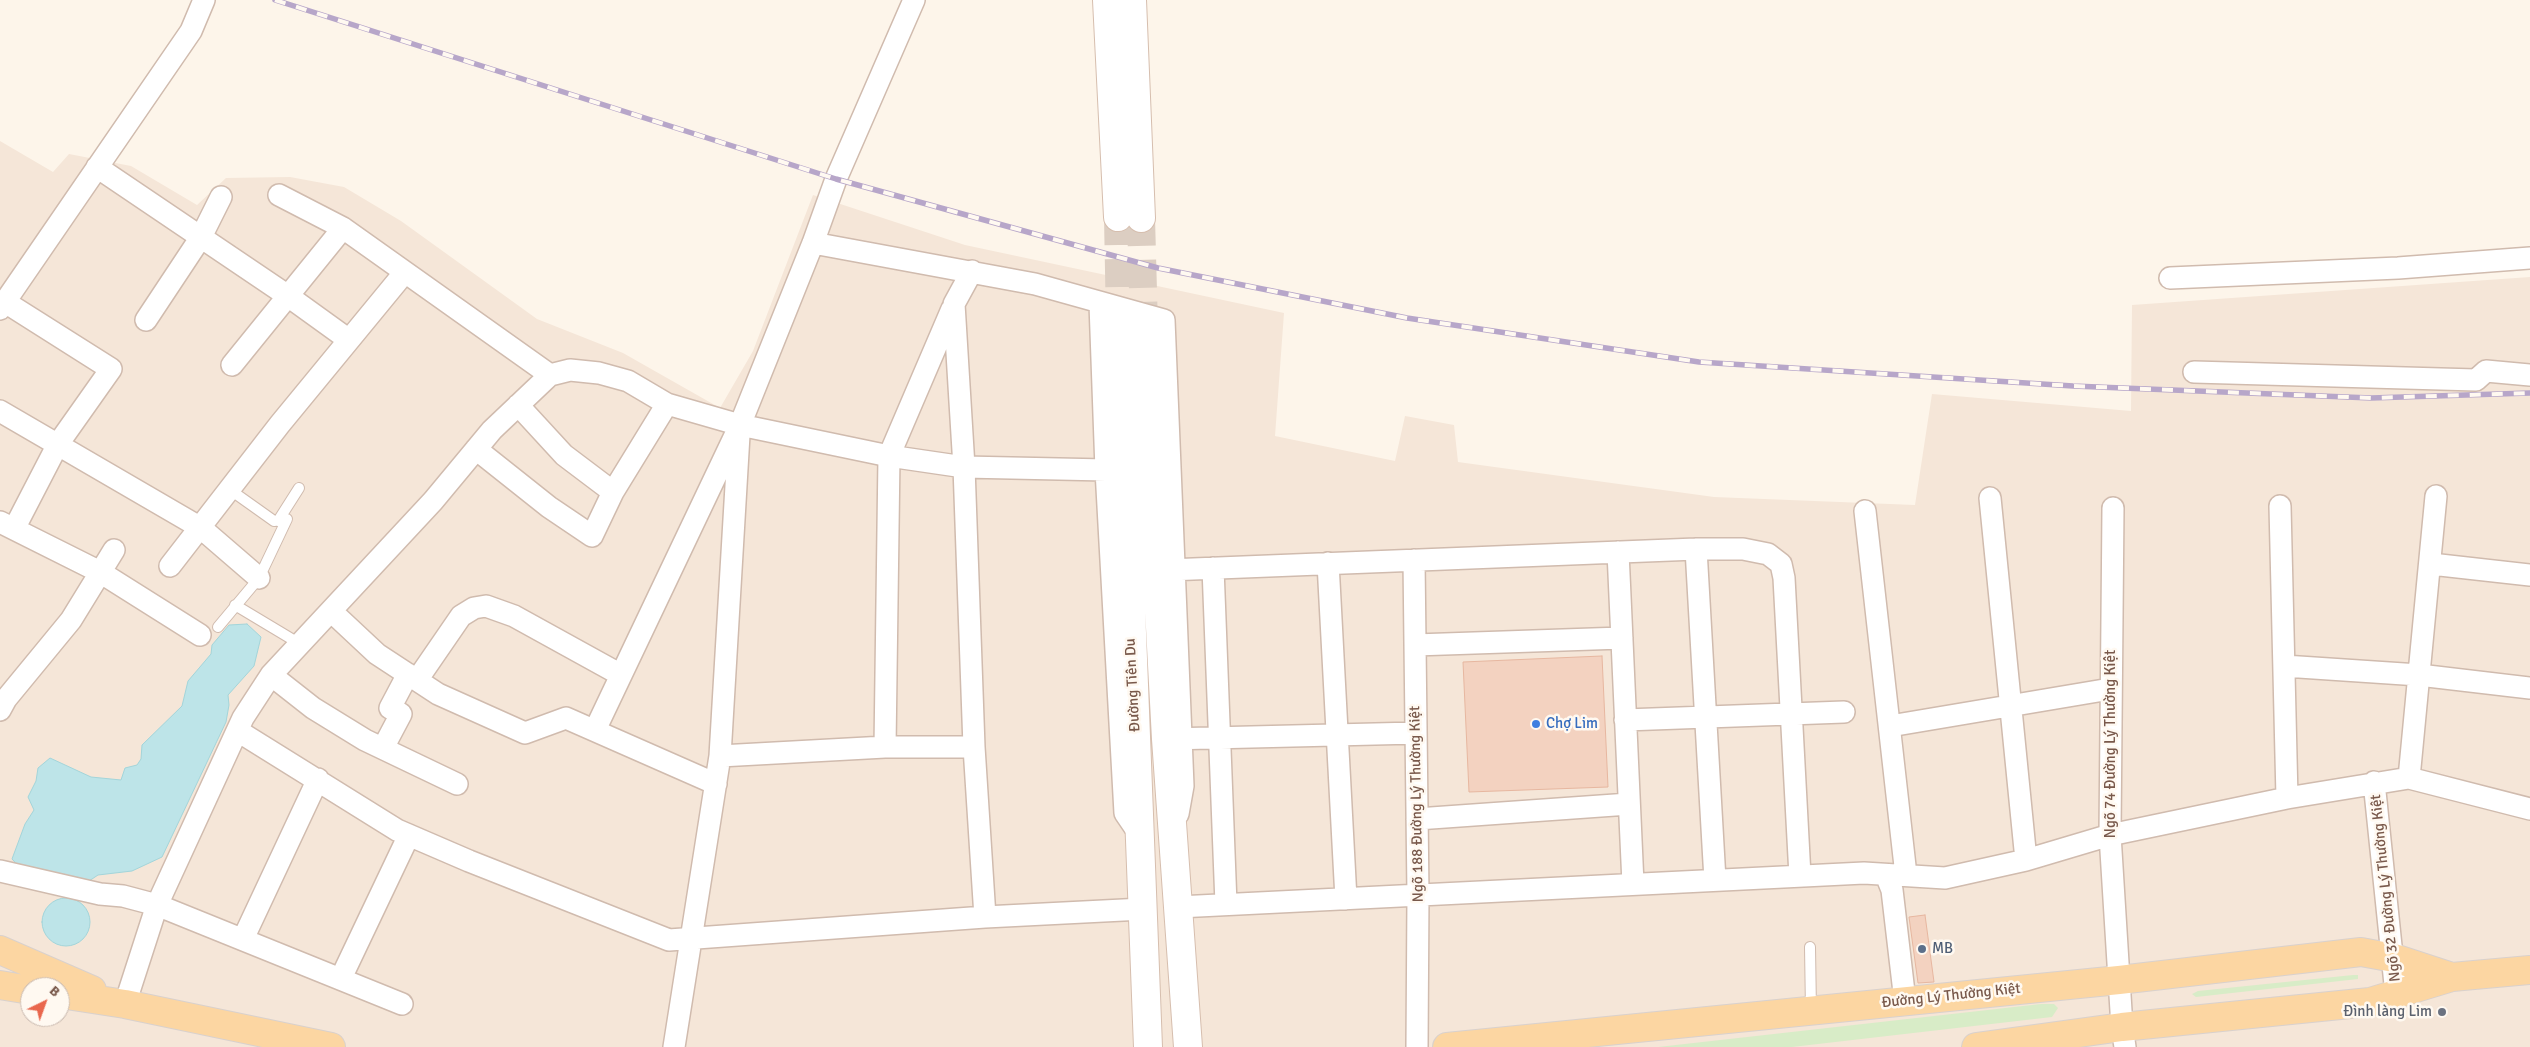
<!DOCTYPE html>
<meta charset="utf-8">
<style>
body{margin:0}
#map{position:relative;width:2530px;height:1047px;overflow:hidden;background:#fdf5ea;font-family:Signika,sans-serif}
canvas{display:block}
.north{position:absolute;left:20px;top:977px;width:50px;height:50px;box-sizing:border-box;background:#fff9f1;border:1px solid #c9b9af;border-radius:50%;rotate:42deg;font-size:14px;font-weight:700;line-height:20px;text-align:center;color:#79594b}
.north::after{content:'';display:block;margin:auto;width:18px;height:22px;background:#e9674d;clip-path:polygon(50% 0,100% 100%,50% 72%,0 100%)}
</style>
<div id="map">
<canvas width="2530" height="1047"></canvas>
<div class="north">B</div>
</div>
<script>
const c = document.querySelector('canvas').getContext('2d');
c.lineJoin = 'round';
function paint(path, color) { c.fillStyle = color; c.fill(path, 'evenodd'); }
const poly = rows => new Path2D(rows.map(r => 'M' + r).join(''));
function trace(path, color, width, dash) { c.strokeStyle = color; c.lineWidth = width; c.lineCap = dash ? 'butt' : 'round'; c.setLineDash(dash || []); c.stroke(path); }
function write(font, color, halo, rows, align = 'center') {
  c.font = font + ' Signika,sans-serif'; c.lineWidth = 5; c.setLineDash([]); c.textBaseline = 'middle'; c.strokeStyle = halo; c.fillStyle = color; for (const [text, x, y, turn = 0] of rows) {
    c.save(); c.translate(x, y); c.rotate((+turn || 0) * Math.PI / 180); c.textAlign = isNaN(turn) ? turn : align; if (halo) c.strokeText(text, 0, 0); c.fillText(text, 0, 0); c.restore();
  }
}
paint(poly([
 [0,141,53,172,69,154,131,166,197,205,226,178,290,177,344,187,401,221,537,319,623,353,720,408,753,351,813,195,965,245,1284,313,1275,436,1395,461,1405,416,1454,425,1458,462,1714,497,1915,505,1932,394,2131,411,2132,305,2530,277,2530,1047,0,1047],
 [30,987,60,987,60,1017,30,1017]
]), '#f5e6d8');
paint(poly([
 [2353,975,2358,975,2358,979,2196,997,2192,994,2198,991],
 [2041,1004,2054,1004,2058,1008,2052,1017,1792,1047,1658,1047]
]), '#d8ecc7');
const water = poly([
 [247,624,261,637,254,666,228,695,229,705,226,722,162,857,132,871,98,875,86,883,27,875,12,859,25,824,34,810,28,797,36,781,38,768,50,758,91,777,121,780,125,768,137,765,141,759,142,745,182,706,188,681,211,654,212,645,229,625,247,624],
 '42 922a24 24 0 1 1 48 0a24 24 0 1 1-48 0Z'
]);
paint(water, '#bde4e8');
trace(water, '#a3d5da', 1);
const building = poly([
 [1602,656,1608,787,1469,792,1463,662,1602,656],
 [1925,915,1934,982,1918,983,1909,917,1925,915]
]);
paint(building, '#f3d2c0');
trace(building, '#e7b7a0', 1);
trace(poly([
 [1118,217,1120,323],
 [1141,218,1144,328]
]), '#dccec2', 28, [28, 14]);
const service = poly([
 [278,521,299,488],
 [235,605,300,644],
 [218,627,259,578,287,519,274,521,229,489],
 [1810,947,1811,1011]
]);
const minor = poly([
 [97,167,288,296,349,340],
 [279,195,343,228,550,375],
 [813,243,1035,284,1164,320,1183,786,1178,814],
 [972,271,954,304,964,467,974,747],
 [2170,278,2398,268,2530,258],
 [5,302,111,369,58,444,14,529],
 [1100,304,1106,470,1125,813,1140,835],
 [0,309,191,31,204,0],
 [146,320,201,237,221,197],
 [232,365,343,228],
 [2194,372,2476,380,2486,371,2530,375],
 [518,405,564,455,613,492],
 [0,411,201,528,259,578],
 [476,449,549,507,592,536,613,492,667,404],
 [1990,498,2026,860],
 [2280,506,2287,798],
 [2113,508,2110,835,2122,1027,2125,1047],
 [1865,511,1906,875],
 [0,522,100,572,200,635],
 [1696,549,1715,880],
 [1618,552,1633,884],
 [1414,560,1418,895,1417,1047],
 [1328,563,1346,899],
 [2431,564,2530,575],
 [170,566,280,424,405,272],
 [1213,568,1226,904],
 [1143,571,1696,549,1743,549,1768,554,1781,564,1784,578,1800,876],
 [331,611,377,654,438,694,525,733,566,718,716,784],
 [1415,645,1622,638],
 [2284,666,2419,675,2530,688],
 [271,675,313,708,365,740,457,784],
 [417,680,461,616,474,608,486,606,514,616,621,675],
 [0,710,6,699,71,620,114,550],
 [1625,720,1844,712],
 [1890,726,2110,689],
 [595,730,740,425,813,243,836,179,914,0],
 [238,731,397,830,469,861,669,940,985,917,1143,909],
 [1169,739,1416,733],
 [885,747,889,456,952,309],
 [383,748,401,714,390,708,408,674],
 [720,756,885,747,974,747,985,917],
 [2409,778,2436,496],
 [2374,782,2396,994],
 [1417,819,1629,804],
 [0,871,100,894,123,896,157,905,402,1004],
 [1886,875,1892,890,1905,1001],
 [1178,907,1864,873,1945,878,2026,860,2110,835,2287,798,2409,778,2530,809],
 [243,939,318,779],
 [341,978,409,835],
 [125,1004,157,905,243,718,271,675,433,501,492,430,550,375,570,370,599,373,628,381,667,404,740,425,889,456,964,467,1106,470],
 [674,1047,720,756,739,435]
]);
const secondary = poly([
 [1107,0,1118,217],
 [1132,0,1141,218],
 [1120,323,1148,1047],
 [1144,328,1166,739,1188,1047]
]);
const primary = poly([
 [0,950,92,990],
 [0,985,30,990],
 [60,994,125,1004,331,1047],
 [1447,1047,2119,980,2361,952,2394,958,2452,977],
 [1976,1047,2122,1027,2370,1002,2452,977,2530,970]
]);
trace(service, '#d0bbae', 12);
trace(minor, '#d0bbae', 24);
trace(secondary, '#d6beae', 30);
trace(primary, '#d9d1cd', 30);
trace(service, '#fff', 10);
trace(minor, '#fff', 21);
trace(secondary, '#fff', 28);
trace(primary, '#fcd6a2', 28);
const rail = poly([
 [275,0,836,179,1158,268,1407,318,1699,362,2073,386,2371,398,2530,393]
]);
trace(rail, '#b7a6c9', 5.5);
trace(rail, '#fff9f1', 4, [11]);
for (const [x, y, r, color] of [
 [1536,724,5,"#3f7fe0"],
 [1922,949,5,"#5c6f8a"],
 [2442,1012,5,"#6b7280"]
]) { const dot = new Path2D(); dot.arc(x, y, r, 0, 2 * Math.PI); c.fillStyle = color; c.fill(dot); trace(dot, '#fff9f1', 2); }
write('15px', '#79594b', '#fff9f1', [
 ["Đường Tiên Du",1133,685,-93],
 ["Ngõ 74 Đường Lý Thường Kiệt",2111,744,-90],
 ["Ngõ 188 Đường Lý Thường Kiệt",1417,804,-91],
 ["Ngõ 32 Đường Lý Thường Kiệt",2386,888,-96],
 ["Đường Lý Thường Kiệt",1951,996,-6]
]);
write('15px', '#366cbe', '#fff9f1', [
 ["Chợ Lim",1546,724]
], 'left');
write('15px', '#4e5e75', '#fff9f1', [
 ["MB",1932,949]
], 'left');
write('15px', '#5b616d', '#fff9f1', [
 ["Đình làng Lim",2432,1012]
], 'right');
</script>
